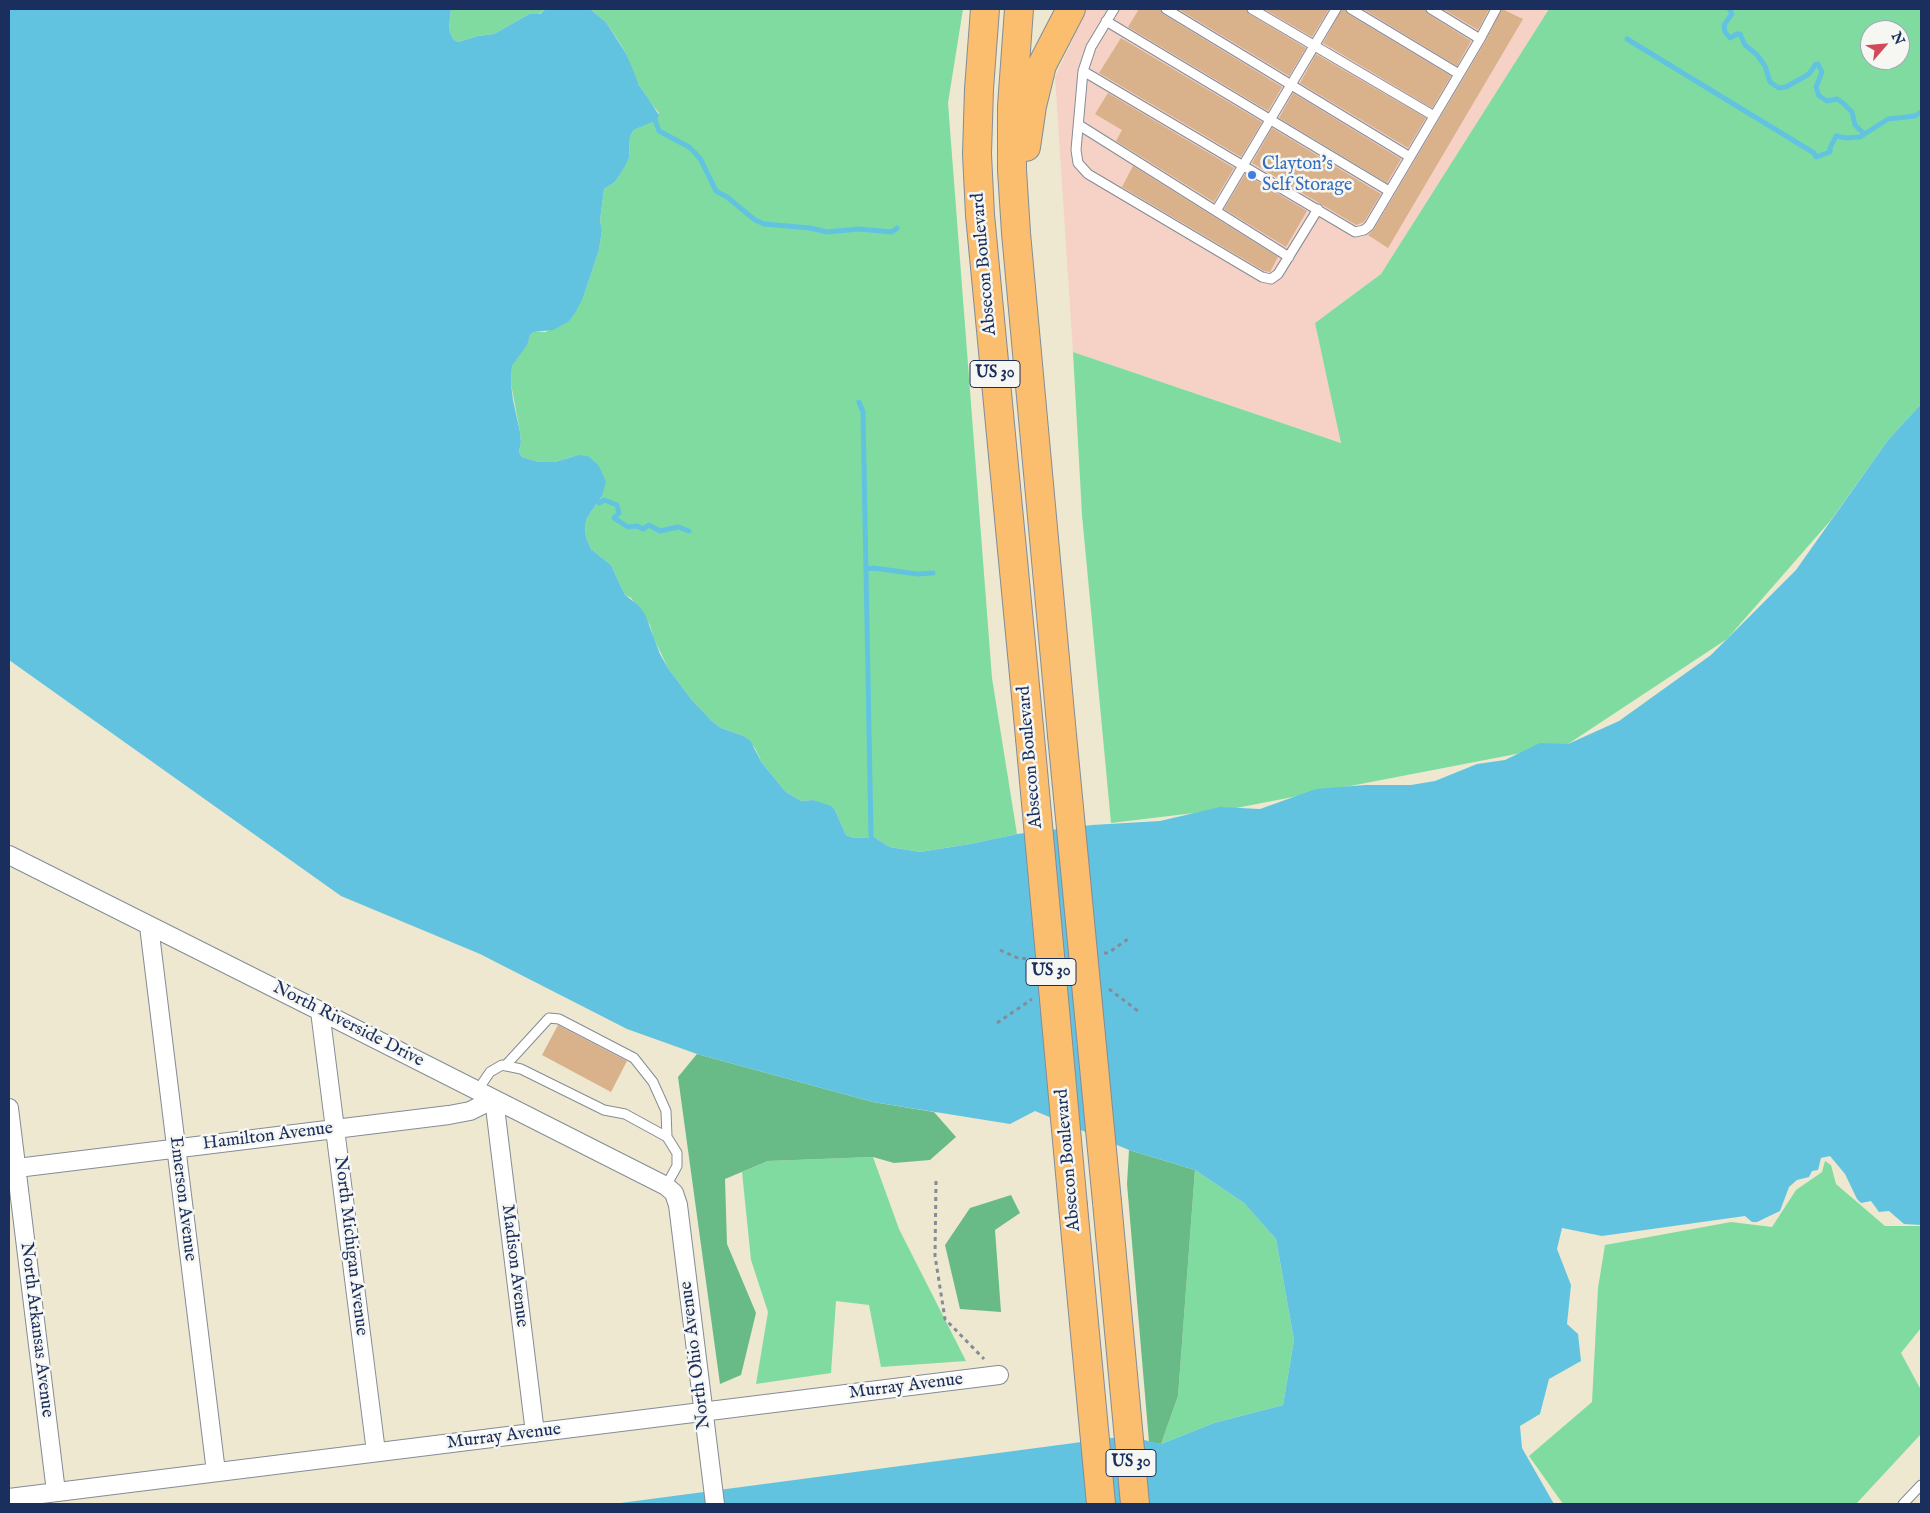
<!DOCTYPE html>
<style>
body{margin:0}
#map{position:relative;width:1930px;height:1513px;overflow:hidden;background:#eee8d0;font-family:"IM FELL English",serif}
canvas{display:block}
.frame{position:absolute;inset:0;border:10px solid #1b2f5e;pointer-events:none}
.north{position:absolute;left:1860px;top:20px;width:50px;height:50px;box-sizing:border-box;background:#f6f6f2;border:1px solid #9ea6b7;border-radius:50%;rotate:63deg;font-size:14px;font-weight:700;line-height:20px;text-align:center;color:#1b2f5e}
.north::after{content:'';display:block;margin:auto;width:18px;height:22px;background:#d1495b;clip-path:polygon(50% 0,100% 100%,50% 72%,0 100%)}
</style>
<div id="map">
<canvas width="1930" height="1513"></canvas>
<div class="frame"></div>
<div class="north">N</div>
</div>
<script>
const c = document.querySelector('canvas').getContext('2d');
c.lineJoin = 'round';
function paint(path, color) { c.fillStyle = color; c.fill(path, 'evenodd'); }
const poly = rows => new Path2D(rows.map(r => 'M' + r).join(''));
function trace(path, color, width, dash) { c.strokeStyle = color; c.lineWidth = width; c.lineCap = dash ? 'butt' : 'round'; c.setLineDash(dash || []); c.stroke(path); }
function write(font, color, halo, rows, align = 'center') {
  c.font = font + ' "IM FELL English",serif'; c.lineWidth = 5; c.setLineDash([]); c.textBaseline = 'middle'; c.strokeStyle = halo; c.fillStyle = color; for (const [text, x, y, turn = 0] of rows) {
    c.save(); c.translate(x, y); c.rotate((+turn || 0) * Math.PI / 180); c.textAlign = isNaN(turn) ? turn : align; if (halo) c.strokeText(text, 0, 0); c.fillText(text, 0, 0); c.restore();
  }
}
paint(poly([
 [1087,9,1549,9,1381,274,1315,323,1342,443,1073,352,1055,77]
]), '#f6d1c5');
paint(poly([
 [451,9,546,9,539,14,529,14,494,34,478,36,458,42,453,39,449,29],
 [590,9,963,9,948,103,992,678,1017,834,970,844,920,852,890,847,874,837,854,838,846,835,835,810,813,800,801,801,786,792,762,763,755,748,744,736,721,728,712,721,691,699,668,668,654,639,650,625,631,598,625,595,611,565,591,549,586,537,585,526,587,518,602,496,578,455,555,462,539,462,522,457,519,452,521,442,520,432,511,384,512,366,526,345,530,335,534,332,546,332,583,298,599,250,602,230,600,221,604,189,615,182,629,158,630,136,634,130,656,120,659,113,649,101,635,78,627,55,618,40,606,22],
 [1549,9,1921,9,1921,404,1888,440,1831,520,1727,639,1568,744,1236,808,1111,823,1082,515,1073,352,1341,443,1315,323,1381,274],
 [1870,30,1900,30,1900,60,1870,60],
 [873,1157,899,1229,966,1361,881,1367,869,1305,836,1301,831,1373,756,1384,768,1312,751,1260,742,1172,768,1161],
 [1825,1161,1831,1165,1836,1184,1885,1226,1921,1226,1921,1328,1901,1353,1921,1390,1921,1434,1856,1504,1563,1504,1529,1456,1592,1402,1598,1288,1605,1245,1731,1222,1772,1227,1796,1190,1822,1172],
 [1195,1170,1244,1203,1276,1239,1294,1340,1283,1405,1214,1423,1161,1444,1178,1396]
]), '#80dba1');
paint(poly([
 [697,1054,873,1102,934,1112,956,1137,930,1160,894,1163,873,1157,768,1161,725,1179,727,1244,756,1313,741,1375,720,1384,678,1077],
 [1129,1150,1195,1170,1178,1396,1161,1444,1149,1442,1127,1184],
 [1011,1195,1020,1213,995,1230,1001,1312,960,1309,945,1245,970,1208]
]), '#68bb87');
paint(poly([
 [9,9,451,9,449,29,453,39,458,42,478,36,494,34,529,14,540,14,546,9,590,9,606,22,627,55,639,85,659,115,657,120,634,130,630,136,629,158,625,166,615,182,604,189,600,221,602,230,599,250,583,298,575,313,568,322,553,330,534,332,530,335,527,345,512,366,511,384,513,400,520,432,521,442,519,452,522,457,539,462,555,462,578,455,588,456,599,466,606,482,602,496,587,518,585,526,586,537,591,549,611,565,625,595,638,605,645,614,660,654,668,668,691,699,712,721,721,728,744,736,751,742,762,763,786,792,801,801,813,800,831,806,835,810,846,835,854,838,874,837,890,847,920,852,970,844,1017,834,1092,825,1160,821,1220,807,1260,809,1316,789,1365,785,1411,785,1435,781,1477,764,1505,760,1540,743,1568,744,1619,721,1711,655,1796,570,1888,440,1921,404,1921,1225,1904,1224,1889,1211,1879,1212,1871,1201,1861,1203,1857,1199,1845,1174,1830,1156,1821,1158,1818,1170,1812,1171,1809,1177,1797,1180,1789,1187,1780,1211,1757,1222,1752,1222,1745,1216,1602,1236,1562,1228,1557,1249,1571,1285,1567,1324,1578,1334,1581,1361,1549,1379,1540,1414,1520,1426,1522,1448,1554,1504,613,1504,1127,1436,1161,1444,1214,1423,1283,1405,1294,1340,1276,1239,1244,1203,1195,1170,1129,1150,1035,1111,1010,1124,873,1102,697,1054,627,1029,480,954,341,896,9,660]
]), '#62c3e0');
trace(poly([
 [1729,9,1732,14,1724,25,1725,32,1730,38,1737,34,1740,34,1745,45,1757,55,1765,66,1770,82,1779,88,1786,87,1809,74,1816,64,1818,64,1822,72,1816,87,1819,96,1827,101,1837,99,1843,103,1852,112,1855,125,1864,134],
 [1627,39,1814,153,1816,157,1830,152,1830,148,1836,136,1847,138,1860,137,1888,119,1915,116,1921,112],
 [655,120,659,131,689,147,695,153,701,160,716,191,727,197,755,220,764,224,810,228,827,232,858,229,892,232,897,228],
 [859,402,863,412,871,836],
 [599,503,604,500,617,505,619,513,614,518,628,527,637,526,643,529,649,525,660,531,678,527,689,531],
 [866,569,874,568,917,574,933,573]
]), '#62c3e0', 5);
paint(poly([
 [1139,9,1160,9,1163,14,1282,87,1268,111,1128,27],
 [1178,9,1246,9,1249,14,1306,48,1289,76],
 [1264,9,1329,9,1312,37],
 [1342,9,1345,9,1348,14,1451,76,1432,108,1323,43],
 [1363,9,1425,9,1428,14,1471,41,1457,66],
 [1443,9,1489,9,1478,30],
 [1502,9,1523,19,1388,248,1368,235,1374,229,1485,42],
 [1121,38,1262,122,1241,157,1099,73],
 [1316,54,1426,118,1408,148,1300,83],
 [1108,93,1234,168,1214,202,1116,141,1122,130,1095,114],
 [1293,93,1401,159,1387,183,1279,118],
 [1272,128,1381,194,1364,222,1356,225,1252,163],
 [1133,166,1278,257,1270,272,1264,271,1122,187],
 [1245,174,1307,211,1286,247,1224,209],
 [558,1025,627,1061,611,1092,542,1055]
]), '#d9b18b');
const service = poly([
 [1114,9,1091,47,1083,71,1076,150,1078,163,1088,174,1262,277,1271,279,1278,274,1318,209],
 [1166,9,1410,157],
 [1252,9,1434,116],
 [1351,9,1459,74],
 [1431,9,1480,39],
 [1106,21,1389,191],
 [1083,71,1355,232,1364,230,1369,226,1480,39,1496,9],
 [1079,125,1289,257],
 [1216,211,1336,9],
 [505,1066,549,1018,559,1019,634,1058,653,1082,666,1111,667,1137],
 [477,1091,490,1072,502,1065,521,1069,604,1110,625,1114,667,1137,677,1153,677,1166,666,1186],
 [1903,1504,1921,1485]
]);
const minor = poly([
 [9,855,320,1011,666,1186,674,1193,678,1205,715,1504],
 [149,926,216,1472],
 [320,1011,376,1452],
 [9,1108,56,1492],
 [9,1169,449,1115,470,1111,494,1099,535,1433],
 [9,1498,999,1375]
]);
const trunk = poly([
 [985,9,979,89,977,154,980,215,1030,738],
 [1019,9,1012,106,1012,170,1016,233,1062,735],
 [1026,147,1032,106,1042,65,1071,9],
 [1107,1202,1135,1504],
 [1073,1206,1101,1504]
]);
trace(service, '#848c97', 11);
trace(minor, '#848c97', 20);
trace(trunk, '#848c97', 30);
trace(poly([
 [1000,950,1020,959,1030,958],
 [1104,953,1108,953,1128,939],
 [1109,989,1138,1011],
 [997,1023,1032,999],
 [936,1181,935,1256,945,1319,984,1359]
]), '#848c97', 3, [4, 4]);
trace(service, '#fff', 9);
trace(minor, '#fff', 18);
trace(trunk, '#fbbd6e', 28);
const trunkBridge = poly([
 [1062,735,1107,1202],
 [1030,738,1073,1206]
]);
trace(trunkBridge, '#848c97', 30, []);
trace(trunkBridge, '#fbbd6e', 28);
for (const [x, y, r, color] of [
 [1252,175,5,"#3f7fe0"]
]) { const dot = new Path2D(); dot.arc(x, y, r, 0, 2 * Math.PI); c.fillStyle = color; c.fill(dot); trace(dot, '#f6f6f2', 2); }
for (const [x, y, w] of [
 [995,374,50],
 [1051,972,50],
 [1131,1463,50]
]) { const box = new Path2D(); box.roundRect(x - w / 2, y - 13.5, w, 27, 4); c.fillStyle = '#f6f6f2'; c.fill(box); trace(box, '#1b2f5e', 1); }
write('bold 16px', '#1b2f5e', null, [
 ["US 30",995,374],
 ["US 30",1051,972],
 ["US 30",1131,1463]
]);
write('18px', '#366cbe', '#f6f6f2', [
 ["Clayton's",1262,165],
 ["Self Storage",1262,186]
], 'left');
write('18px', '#1b2f5e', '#f6f6f2', [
 ["Absecon Boulevard",985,264,-95],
 ["Absecon Boulevard",1031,757,-95],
 ["North Riverside Drive",348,1025,27],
 ["Hamilton Avenue",268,1137,-7],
 ["Absecon Boulevard",1069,1160,-95],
 ["Emerson Avenue",182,1199,83],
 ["North Michigan Avenue",350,1246,83],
 ["Madison Avenue",514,1266,83],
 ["North Arkansas Avenue",36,1330,83],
 ["North Ohio Avenue",696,1355,-97],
 ["Murray Avenue",906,1387,-7],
 ["Murray Avenue",504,1437,-7]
]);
</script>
